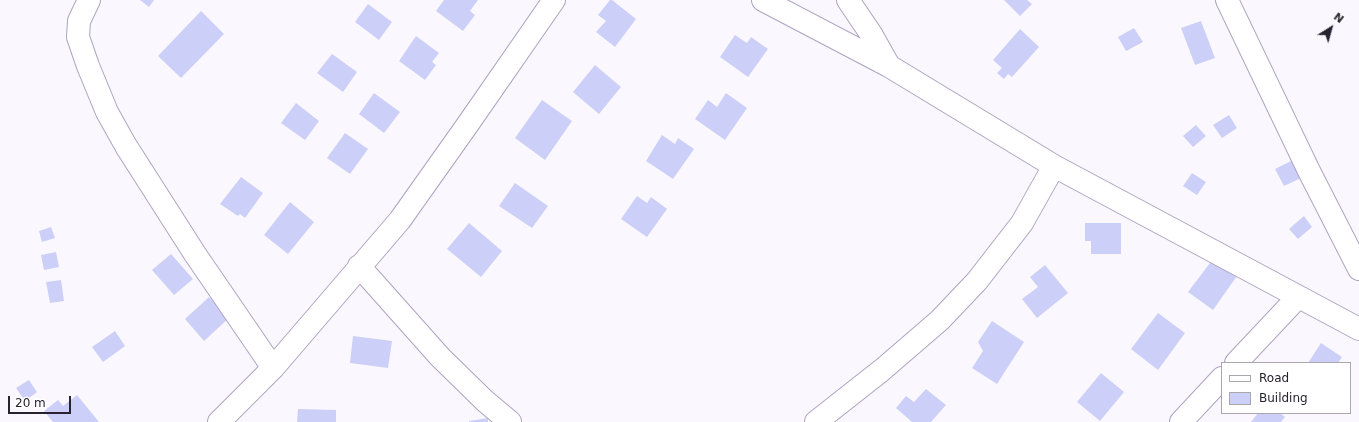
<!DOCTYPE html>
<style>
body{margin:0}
#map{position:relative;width:1359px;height:422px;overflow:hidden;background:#faf8fe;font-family:"DejaVu Sans",sans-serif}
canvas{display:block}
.legend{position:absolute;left:1221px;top:362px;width:130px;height:52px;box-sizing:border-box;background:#fff;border:1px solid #a9a7ab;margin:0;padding:5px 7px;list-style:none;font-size:12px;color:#27222e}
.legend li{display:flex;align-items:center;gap:8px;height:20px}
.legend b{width:20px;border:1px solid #a9a7ab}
.north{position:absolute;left:1311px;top:8px;width:40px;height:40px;-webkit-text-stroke:3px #fff;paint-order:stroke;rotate:37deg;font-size:11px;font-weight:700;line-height:16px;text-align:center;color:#27222e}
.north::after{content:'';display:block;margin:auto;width:14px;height:18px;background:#27222e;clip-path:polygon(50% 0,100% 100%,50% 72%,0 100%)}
.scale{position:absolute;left:8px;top:396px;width:63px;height:18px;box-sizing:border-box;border:2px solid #27222e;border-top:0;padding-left:5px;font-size:12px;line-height:14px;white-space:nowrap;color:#27222e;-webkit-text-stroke:3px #fff;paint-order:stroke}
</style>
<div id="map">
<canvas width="1359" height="422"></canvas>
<ul class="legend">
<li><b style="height:5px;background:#fff"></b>Road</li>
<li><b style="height:11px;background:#cccff7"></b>Building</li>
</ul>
<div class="north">N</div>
<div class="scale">20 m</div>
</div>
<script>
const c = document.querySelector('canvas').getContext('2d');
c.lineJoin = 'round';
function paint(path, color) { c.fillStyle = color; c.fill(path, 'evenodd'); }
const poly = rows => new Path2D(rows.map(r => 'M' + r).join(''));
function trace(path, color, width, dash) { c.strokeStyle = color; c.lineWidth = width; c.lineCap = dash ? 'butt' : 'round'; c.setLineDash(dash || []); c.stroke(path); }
paint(poly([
 [140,0,154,0,149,7],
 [444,0,478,0,470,11,475,15,463,31,436,11],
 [610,0,612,0,636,19,615,47,596,32,606,21,598,15],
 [1004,0,1027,0,1032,4,1020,16],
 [368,4,392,22,379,40,355,22],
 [201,11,224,34,181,78,158,56],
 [1201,21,1215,58,1195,65,1181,28],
 [1134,28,1143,42,1126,51,1118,37],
 [1020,29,1039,47,1012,77,1008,74,1004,79,997,73,1002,68,993,60],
 [735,35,747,43,751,37,768,49,748,77,720,57],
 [416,36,439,53,432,62,436,65,425,80,399,61],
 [332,54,357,72,343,92,317,73],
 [595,65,621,87,599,114,573,92],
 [374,93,400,112,384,133,359,114],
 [726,93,747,108,725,140,695,119,708,100,717,107],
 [542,100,572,121,545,160,515,138],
 [296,103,319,121,305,140,281,123],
 [1229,115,1237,128,1222,138,1213,125],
 [1196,125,1206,136,1193,147,1183,136],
 [345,133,368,149,350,174,327,158],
 [662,135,675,144,678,138,694,149,673,179,646,161],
 [1293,160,1301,178,1284,186,1275,169],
 [1192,173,1206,182,1197,195,1183,186],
 [241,177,263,193,245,218,240,214,238,216,220,204],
 [515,183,548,206,532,228,499,206],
 [637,196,647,203,651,197,667,209,647,237,621,219],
 [290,202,314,222,288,254,264,235],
 [1304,216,1312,227,1298,239,1289,229],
 [469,223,502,251,481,277,447,249],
 [1085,223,1121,223,1121,254,1091,254,1091,241,1085,241],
 [51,227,55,238,42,242,39,231],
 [56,252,59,267,44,270,41,255],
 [171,254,193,279,174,295,152,270],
 [1213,259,1237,276,1213,310,1188,292],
 [1045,265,1068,293,1037,318,1022,299,1038,287,1030,277],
 [61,280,64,301,50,303,46,282],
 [209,297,229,318,204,341,185,319],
 [1158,313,1185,333,1158,370,1131,349],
 [992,321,1024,342,997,384,972,368,983,351,978,342],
 [115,331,125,346,103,362,92,347],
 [353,336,392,341,388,368,350,363],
 [1321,343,1342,357,1338,363,1308,363],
 [1101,373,1124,392,1100,421,1077,402],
 [29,380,37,392,25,401,16,388],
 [926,389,946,405,931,422,912,422,896,408,906,396,914,402],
 [77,395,99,422,53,422,44,411,58,400,63,406],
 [298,409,336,410,336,422,297,422],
 [1258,413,1280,413,1285,417,1281,422,1251,422],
 [488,418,488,422,469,422,469,421]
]), '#cccff7');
const street = poly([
 [89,0,79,21,78,37,88,66,107,112,126,146,195,254,273,368],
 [763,0,889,66,1054,166,1359,329],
 [848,0,871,34,889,66],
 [1227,0,1309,171,1359,269],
 [359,266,440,357,485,401,510,422],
 [1236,363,1298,297],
 [219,422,273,368,400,220,468,124,554,0],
 [816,422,882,370,940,320,977,281,1022,223,1054,166],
 [1181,422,1222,378]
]);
trace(street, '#afa3c1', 24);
trace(street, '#fff', 22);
</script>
